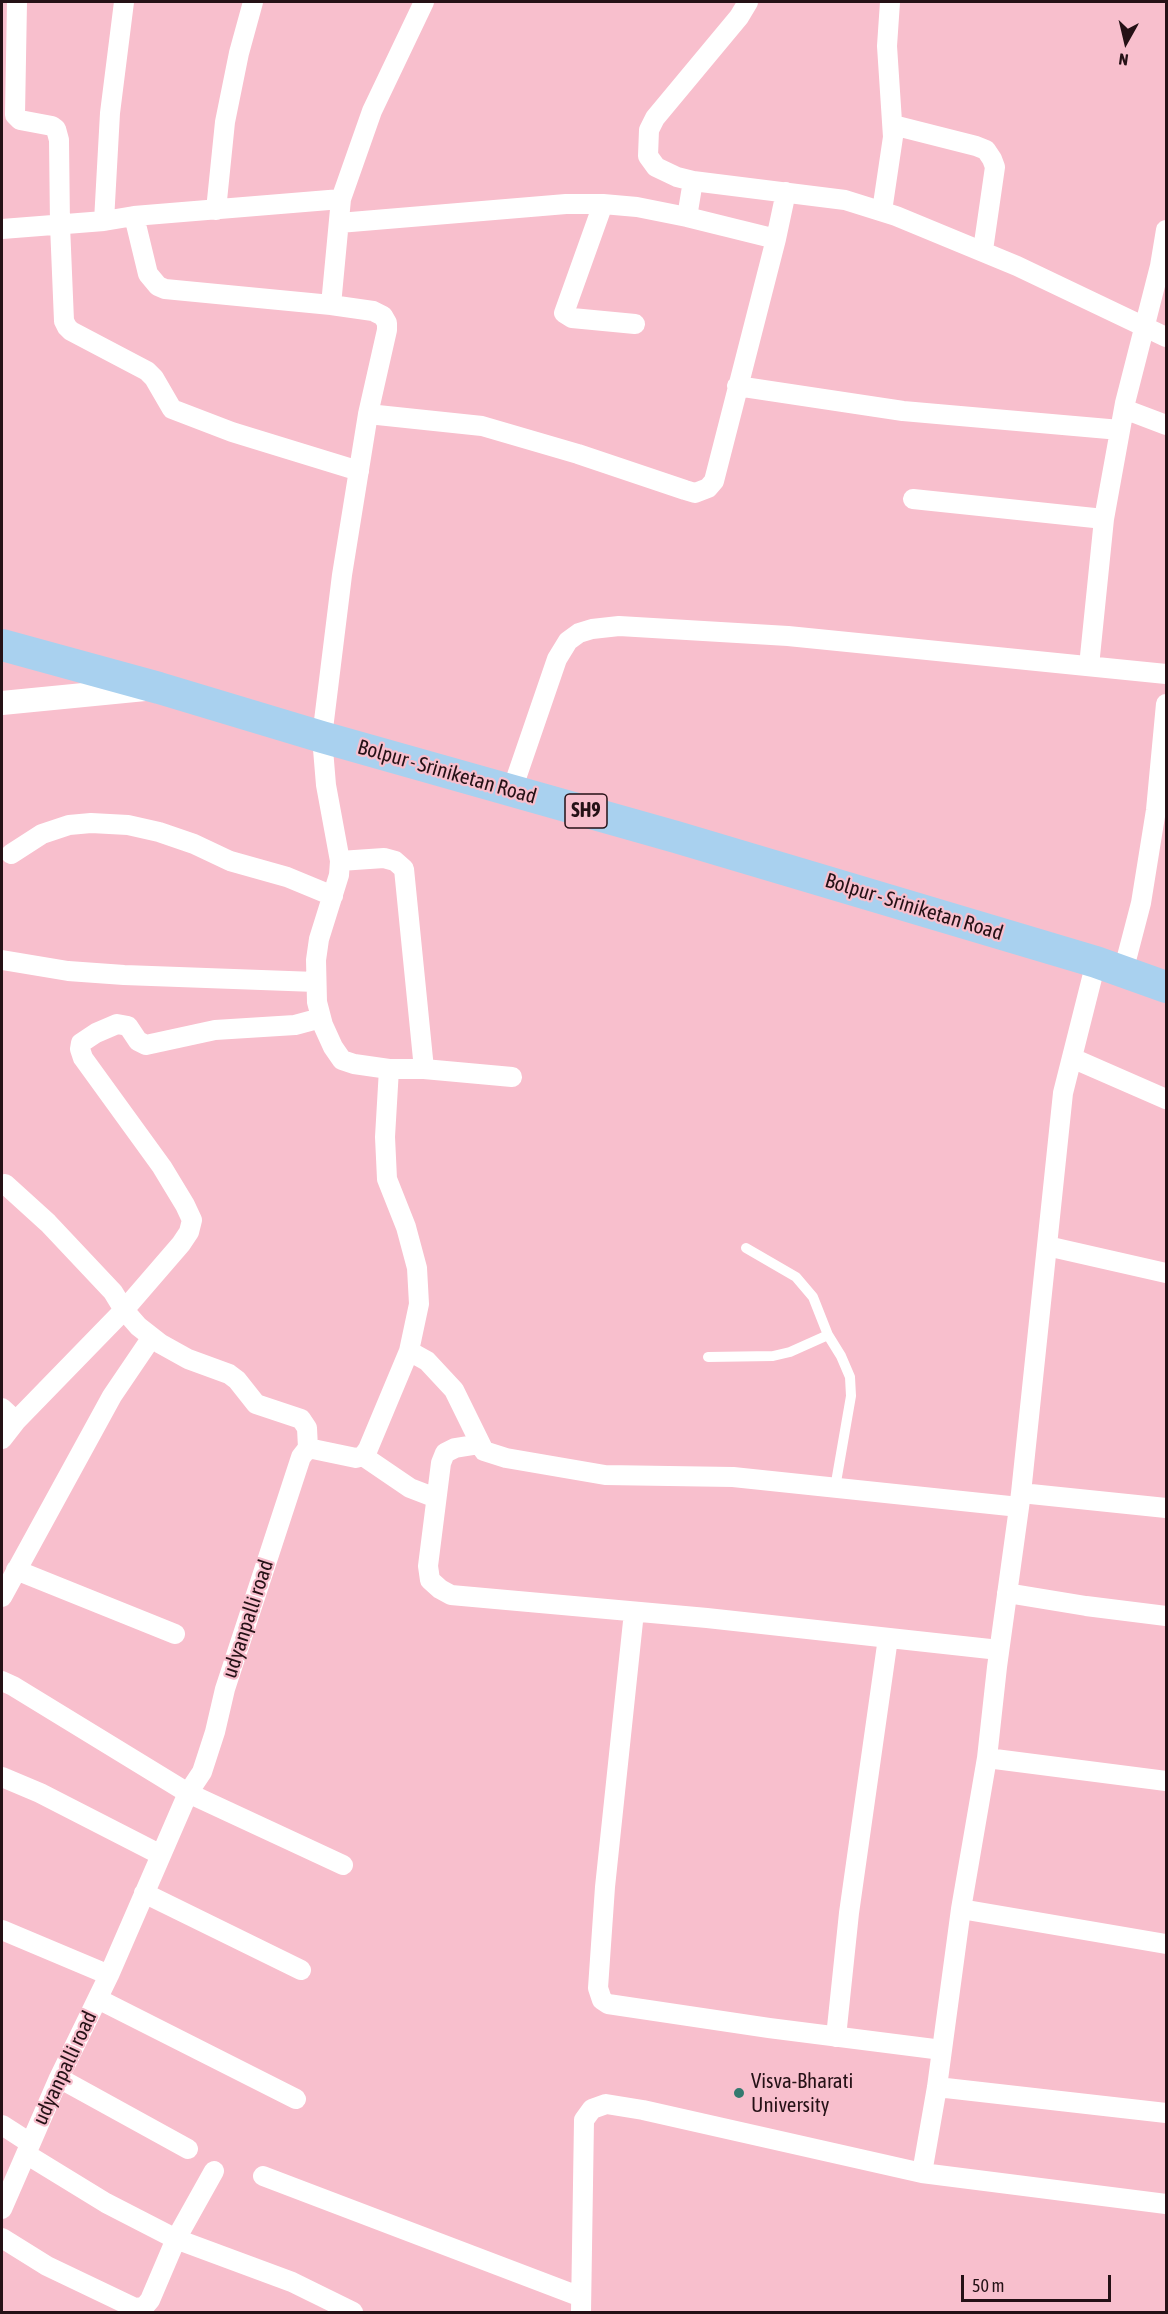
<!DOCTYPE html>
<style>
body{margin:0}
#map{position:relative;width:1168px;height:2314px;overflow:hidden;background:#f8bfcd;font-family:"Asap Condensed",sans-serif}
canvas{display:block}
.frame{position:absolute;inset:0;border:3px solid #251116;pointer-events:none}
.north{position:absolute;left:1096px;top:12px;width:60px;height:60px;-webkit-text-stroke:4px #f8bfcd;paint-order:stroke;rotate:188deg;font-size:16px;font-weight:700;line-height:24px;text-align:center;color:#251116}
.north::after{content:'';display:block;margin:auto;width:21px;height:27px;background:#251116;clip-path:polygon(50% 0,100% 100%,50% 72%,0 100%)}
.scale{position:absolute;left:961px;top:2275px;width:150px;height:27px;box-sizing:border-box;border:3px solid #251116;border-top:0;padding-left:8px;font-size:18px;line-height:21px;white-space:nowrap;color:#251116;-webkit-text-stroke:4px #f8bfcd;paint-order:stroke}
</style>
<div id="map">
<canvas width="1168" height="2314"></canvas>
<div class="frame"></div>
<div class="north">N</div>
<div class="scale">50 m</div>
</div>
<script>
const c = document.querySelector('canvas').getContext('2d');
c.lineJoin = 'round';
const poly = rows => new Path2D(rows.map(r => 'M' + r).join(''));
function trace(path, color, width, dash) { c.strokeStyle = color; c.lineWidth = width; c.lineCap = dash ? 'butt' : 'round'; c.setLineDash(dash || []); c.stroke(path); }
function write(font, color, halo, rows, align = 'center') {
  c.font = font + ' "Asap Condensed",sans-serif'; c.lineWidth = 4.5; c.setLineDash([]); c.textBaseline = 'middle'; c.strokeStyle = halo; c.fillStyle = color; for (const [text, x, y, turn = 0] of rows) {
    c.save(); c.translate(x, y); c.rotate((+turn || 0) * Math.PI / 180); c.textAlign = isNaN(turn) ? turn : align; if (halo) c.strokeText(text, 0, 0); c.fillText(text, 0, 0); c.restore();
  }
}
trace(poly([
 [746,1248,796,1277,813,1297,828,1335,841,1356,850,1377,851,1396,835,1488],
 [708,1357,773,1356,790,1352,828,1335]
]), '#fff', 10);
trace(poly([
 [17,2,15,115,20,120,52,126,56,129,59,140,60,225,64,321,67,327,71,331,147,371,154,378,172,409,232,432,359,471],
 [748,2,739,17,655,118,649,130,648,156,656,167,677,177,693,181,845,200,896,216,1017,266,1166,337],
 [893,125,976,146,986,150,992,159,995,167,983,250],
 [603,204,564,313,572,318,635,324],
 [216,210,225,122,239,53,253,2],
 [882,211,893,137,887,46,890,2],
 [687,217,693,181],
 [104,221,110,113,124,2],
 [339,223,566,204,603,204,637,207,687,217,776,239],
 [2,229,104,221,134,216,341,199],
 [331,305,341,199,372,111,424,2],
 [737,386,903,411,1120,430],
 [1124,409,1166,425],
 [368,414,482,426,578,454,685,490,695,493,708,488,714,481,776,239,786,192],
 [913,499,1104,519],
 [1089,666,1104,519,1125,403,1160,266,1166,230],
 [512,790,557,659,568,641,579,633,592,629,619,626,788,636,1166,674],
 [11,854,42,834,69,825,91,823,128,825,159,832,194,844,230,861,287,877,333,896],
 [340,861,384,858,395,861,404,869,424,1069],
 [2,960,68,971,124,975,316,982],
 [1123,972,1141,903,1156,810,1166,704],
 [1072,1058,1166,1099],
 [389,1069,424,1069,512,1077],
 [5,1184,48,1223,113,1292,124,1310,138,1326,161,1344,188,1359,229,1374,237,1380,256,1404,301,1419,307,1428,308,1448],
 [1047,1246,1166,1273],
 [409,1351,427,1361,454,1390,484,1451,506,1458,605,1475,733,1477,1019,1507],
 [2,1408,16,1421,2,1439],
 [16,1421,124,1310,181,1244,189,1232,192,1220,185,1205,162,1167,83,1058,80,1049,81,1043,96,1033,117,1024,128,1026,138,1041,146,1045,215,1030,295,1025,321,1018],
 [480,1444,455,1448,445,1453,441,1463,428,1566,430,1580,440,1589,451,1595,707,1618,999,1650],
 [363,1456,410,1488,436,1498],
 [1021,1493,1166,1508],
 [16,1570,175,1634],
 [1007,1593,1086,1606,1166,1616],
 [2,1597,112,1396,152,1337],
 [634,1612,605,1887,598,1988,602,2000,608,2004,769,2028,942,2050],
 [2,1681,13,1686,188,1793,343,1865],
 [987,1758,1166,1781],
 [2,1777,40,1793,161,1855],
 [144,1893,301,1970],
 [961,1909,1166,1944],
 [2,1930,109,1975],
 [98,1999,296,2099],
 [836,2037,849,1913,888,1638],
 [59,2078,188,2149],
 [937,2087,1166,2113],
 [2,2125,30,2143],
 [26,2154,106,2203,176,2239,292,2282,353,2312],
 [922,2173,1166,2204],
 [263,2176,581,2297],
 [2,2209,59,2078,109,1975,188,1793,202,1772,215,1732,225,1689,301,1457,308,1448,356,1458,363,1456,368,1449,409,1351,419,1304,417,1268,406,1227,387,1179,385,1137,389,1069,354,1064,342,1060,333,1047,323,1025,317,1002,316,960,319,939,339,875,340,861,326,785,322,737,342,575,368,414,387,330,387,323,383,316,373,311,331,305,165,289,158,286,148,274,134,216],
 [2,2238,47,2266,135,2308,144,2307,150,2300,176,2239,214,2171],
 [581,2312,584,2120,592,2109,606,2104,643,2110,922,2173,937,2087,961,1909,987,1758,997,1667,1021,1493,1063,1093,1096,962]
]), '#fff', 20);
trace(poly([
 [2,703,145,689]
]), '#fff', 24);
trace(poly([
 [2,645,159,688,322,737,676,837,1096,962,1166,987]
]), '#a9d1ef', 32);
for (const [x, y, r, color] of [
 [739,2093,6,"#34796f"]
]) { const dot = new Path2D(); dot.arc(x, y, r, 0, 2 * Math.PI); c.fillStyle = color; c.fill(dot); trace(dot, '#f8bfcd', 2); }
for (const [x, y, w] of [
 [586,811,42]
]) { const box = new Path2D(); box.roundRect(x - w / 2, y - 17, w, 34, 4.5); c.fillStyle = '#f8bfcd'; c.fill(box); trace(box, '#251116', 1.5); }
write('bold 20px', '#251116', null, [
 ["SH9",586,811]
]);
write('21px', '#251116', '#f8bfcd', [
 ["Bolpur - Sriniketan Road",447,772,16],
 ["Bolpur - Sriniketan Road",914,907,17],
 ["udyanpalli road",248,1619,-72],
 ["udyanpalli road",65,2068,-65]
]);
write('21px', '#251116', '#f8bfcd', [
 ["Visva-Bharati",751,2081],
 ["University",751,2105]
], 'left');
</script>
